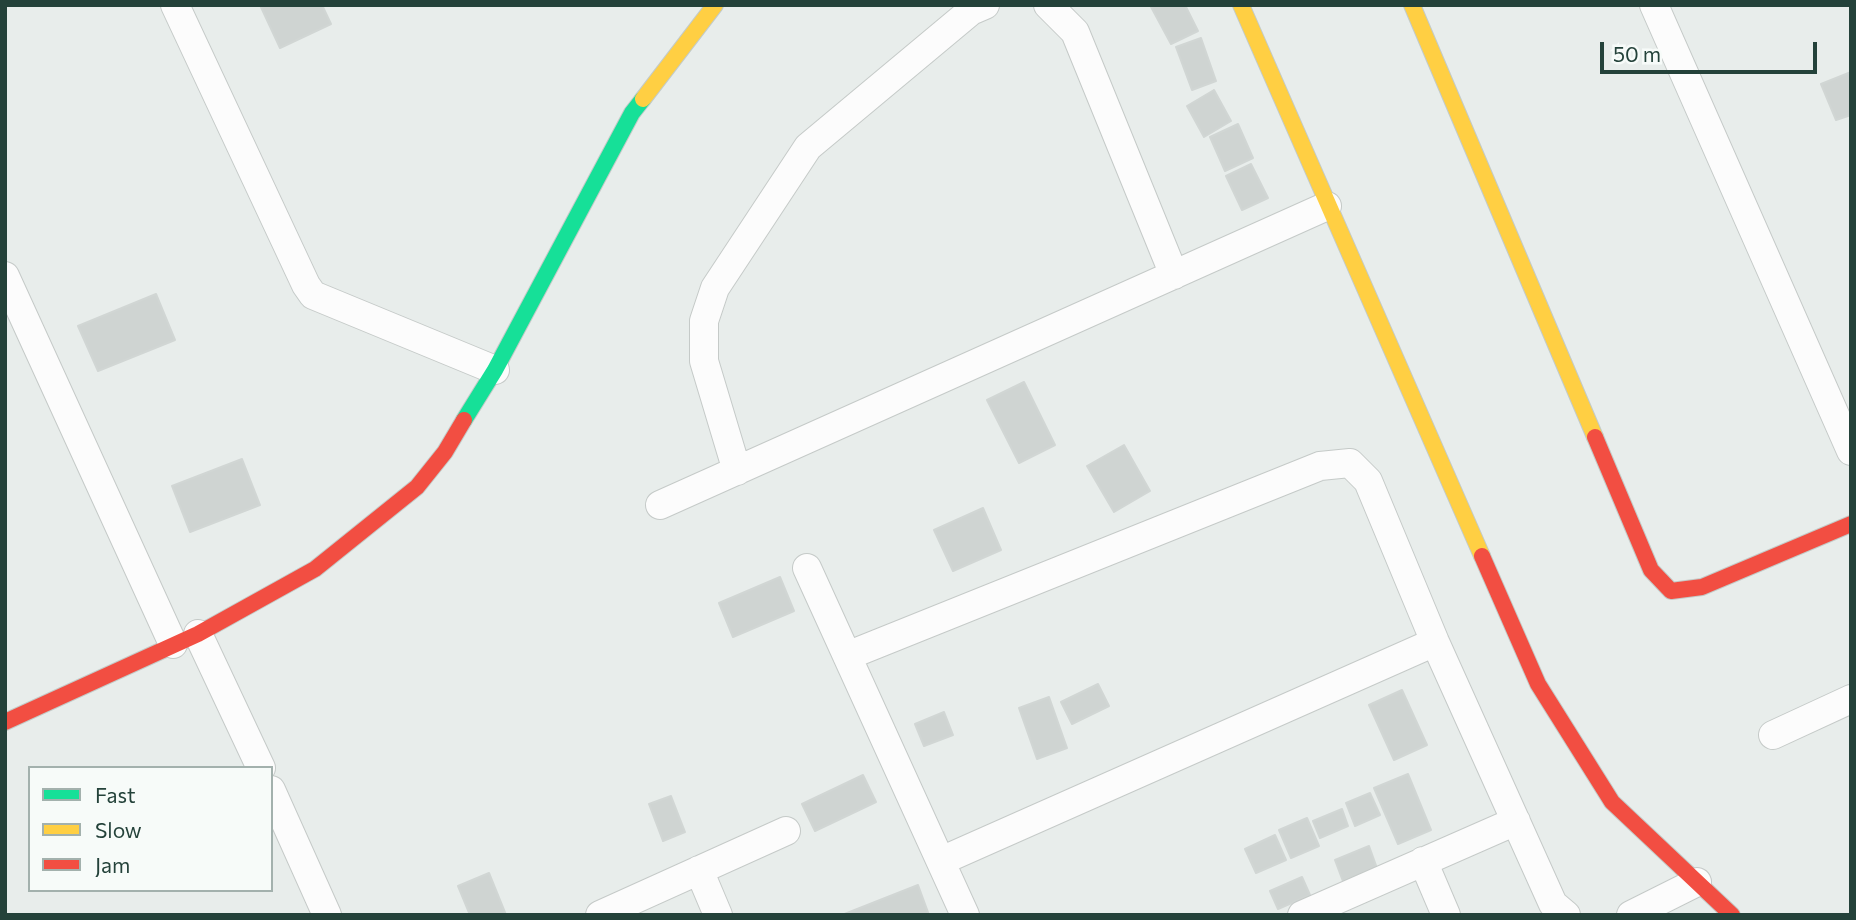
<!DOCTYPE html>
<style>
body{margin:0}
#map{position:relative;width:1856px;height:920px;overflow:hidden;background:#e8edeb;font-family:Commissioner,sans-serif}
canvas{display:block}
.frame{position:absolute;inset:0;border:7px solid #24423a;pointer-events:none}
.legend{position:absolute;left:28px;top:766px;width:245px;height:126px;box-sizing:border-box;background:#f7fbf9;border:2px solid #a3b1ad;margin:0;padding:9px 12px;list-style:none;font-size:21px;color:#24423a}
.legend li{display:flex;align-items:center;gap:14px;height:35px}
.legend b{width:35px;border:2px solid #a3b1ad}
.scale{position:absolute;left:1600px;top:42px;width:217px;height:32px;box-sizing:border-box;border:4px solid #24423a;border-top:0;padding-left:9px;font-size:21px;line-height:24px;white-space:nowrap;color:#24423a;-webkit-text-stroke:5px #f7fbf9;paint-order:stroke}
</style>
<div id="map">
<canvas width="1856" height="920"></canvas>
<div class="frame"></div>
<ul class="legend">
<li><b style="height:9px;background:#16e098"></b>Fast</li>
<li><b style="height:9px;background:#ffcf43"></b>Slow</li>
<li><b style="height:9px;background:#f24e42"></b>Jam</li>
</ul>
<div class="scale">50 m</div>
</div>
<script>
const c = document.querySelector('canvas').getContext('2d');
c.lineJoin = 'round';
function paint(path, color) { c.fillStyle = color; c.fill(path, 'evenodd'); }
const poly = rows => new Path2D(rows.map(r => 'M' + r).join(''));
function trace(path, color, width, dash) { c.strokeStyle = color; c.lineWidth = width; c.lineCap = dash ? 'butt' : 'round'; c.setLineDash(dash || []); c.stroke(path); }
const building = poly([
 [260,5,322,5,331,24,280,48,260,5],
 [1150,5,1185,5,1198,31,1171,44,1150,5],
 [1201,38,1216,81,1192,90,1176,47,1201,38],
 [1851,72,1851,115,1836,120,1821,84,1851,72],
 [1214,90,1231,121,1204,137,1187,106,1214,90],
 [1238,124,1253,158,1225,171,1210,137,1238,124],
 [1251,164,1268,198,1242,210,1226,176,1251,164],
 [156,294,175,340,98,371,78,326,156,294],
 [1024,382,1055,445,1019,463,987,400,1024,382],
 [1124,445,1150,491,1114,512,1087,466,1124,445],
 [242,459,260,505,190,532,172,486,242,459],
 [983,508,1001,550,953,571,934,530,983,508],
 [780,577,794,611,733,637,719,603,780,577],
 [1098,684,1109,706,1072,724,1061,702,1098,684],
 [1402,690,1427,745,1394,760,1369,705,1402,690],
 [1049,697,1067,748,1037,759,1019,708,1049,697],
 [944,712,953,735,924,746,915,724,944,712],
 [1408,774,1431,830,1398,844,1374,788,1408,774],
 [863,775,876,802,815,831,802,804,863,775],
 [1370,793,1380,815,1355,826,1346,803,1370,793],
 [671,796,685,832,663,841,649,804,671,796],
 [1342,809,1348,826,1320,838,1313,821,1342,809],
 [1307,818,1319,846,1291,858,1279,830,1307,818],
 [1275,835,1286,860,1256,873,1245,849,1275,835],
 [1369,846,1378,871,1344,884,1335,860,1369,846],
 [489,873,506,915,470,915,458,886,489,873],
 [1302,877,1310,895,1278,909,1270,891,1302,877],
 [918,885,929,915,842,915,918,885]
]);
paint(building, '#cfd4d2');
trace(building, '#d1d6d4', 2);
const street = poly([
 [175,5,306,285,313,295,495,370],
 [1048,5,1075,32,1174,275],
 [1654,5,1851,451],
 [5,276,173,644],
 [737,471,704,361,704,321,715,288,808,147,971,11,985,5],
 [660,505,1327,206],
 [807,568,965,915],
 [198,634,261,768],
 [847,656,1320,466,1350,463,1368,481,1435,642,1553,904,1566,915],
 [1773,735,1851,699],
 [271,790,327,915],
 [941,861,1435,642],
 [1423,861,1446,915],
 [699,870,718,915],
 [600,915,786,831],
 [1302,915,1516,821],
 [1631,915,1697,882]
]);
const fast = poly([
 [464,420,495,370,632,113,643,99]
]);
const slow = poly([
 [1241,5,1482,556],
 [1412,5,1595,437],
 [643,99,715,5]
]);
const jam = poly([
 [1595,437,1651,570,1671,591,1702,587,1851,524],
 [1482,556,1538,684,1612,802,1732,915],
 [5,722,198,634,315,569,417,487,445,452,464,420]
]);
trace(street, '#c5cac8', 30);
trace(fast, '#c3cbc8', 18);
trace(slow, '#c3cbc8', 18);
trace(jam, '#c3cbc8', 18);
trace(street, '#fcfcfc', 28);
trace(fast, '#16e098', 16);
trace(slow, '#ffcf43', 16);
trace(jam, '#f24e42', 16);
</script>
